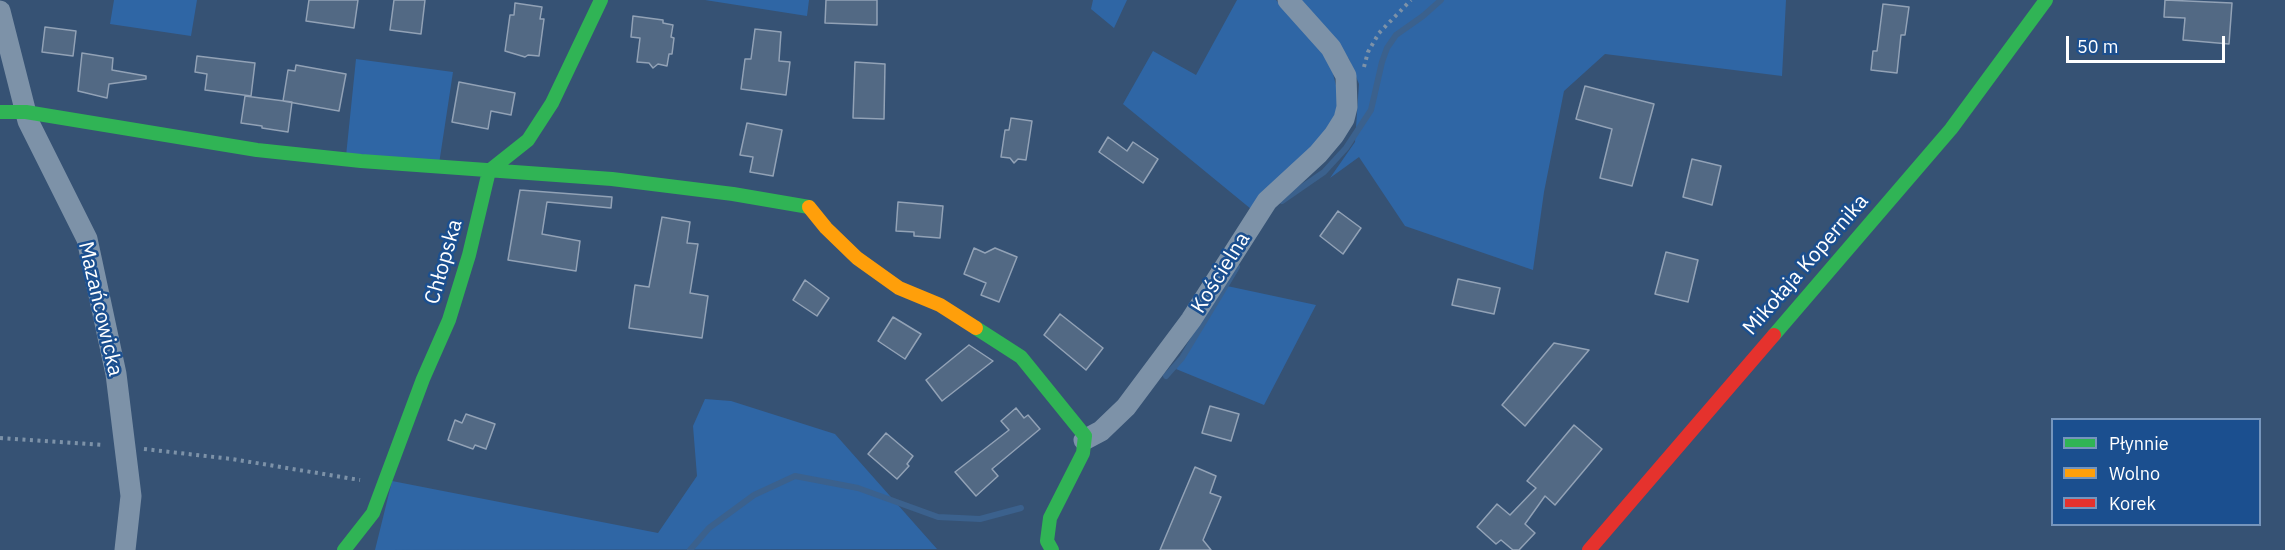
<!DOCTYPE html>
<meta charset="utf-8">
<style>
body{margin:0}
#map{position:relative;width:2285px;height:550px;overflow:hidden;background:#365274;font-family:"IBM Plex Sans",sans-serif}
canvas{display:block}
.legend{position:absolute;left:2051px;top:418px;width:210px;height:108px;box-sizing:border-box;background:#1b4f8f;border:2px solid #7695bc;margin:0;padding:8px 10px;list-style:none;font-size:18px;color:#fff}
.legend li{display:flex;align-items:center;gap:12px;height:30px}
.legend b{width:30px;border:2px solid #7695bc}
.scale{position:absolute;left:2066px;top:36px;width:159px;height:27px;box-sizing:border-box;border:3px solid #fff;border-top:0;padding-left:8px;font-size:18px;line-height:21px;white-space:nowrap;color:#fff;-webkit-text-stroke:4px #1b4f8f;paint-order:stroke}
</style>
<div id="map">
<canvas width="2285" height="550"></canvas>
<ul class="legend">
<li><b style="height:8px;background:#30b455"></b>Płynnie</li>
<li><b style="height:8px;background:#ff9f0a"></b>Wolno</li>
<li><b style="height:8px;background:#e5322d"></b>Korek</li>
</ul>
<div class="scale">50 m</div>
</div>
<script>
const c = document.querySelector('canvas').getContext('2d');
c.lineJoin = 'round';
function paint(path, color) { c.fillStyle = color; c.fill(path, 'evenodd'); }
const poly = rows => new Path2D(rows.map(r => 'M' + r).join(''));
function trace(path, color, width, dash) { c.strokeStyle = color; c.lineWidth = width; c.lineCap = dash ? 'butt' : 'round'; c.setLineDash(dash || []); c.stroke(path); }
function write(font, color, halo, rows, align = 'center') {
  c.font = font + ' "IBM Plex Sans",sans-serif'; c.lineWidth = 5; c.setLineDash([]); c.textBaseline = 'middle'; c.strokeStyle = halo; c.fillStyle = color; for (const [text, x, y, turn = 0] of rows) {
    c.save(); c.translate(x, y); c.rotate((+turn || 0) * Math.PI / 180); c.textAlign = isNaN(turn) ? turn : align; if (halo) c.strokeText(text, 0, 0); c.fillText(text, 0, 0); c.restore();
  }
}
paint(poly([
 [114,0,197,0,191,36,110,24],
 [705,0,809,0,807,16],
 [1093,0,1127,0,1114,28,1091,9],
 [1237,0,1276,0,1329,58,1341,105,1336,125,1251,209,1123,104,1153,51,1196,75],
 [1301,0,1786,0,1782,76,1605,54,1564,91,1544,192,1533,270,1405,226,1359,157,1330,178,1355,142,1359,84,1349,59],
 [356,59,453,72,439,164,346,156],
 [1227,286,1316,305,1264,405,1176,369],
 [705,399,731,401,835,434,937,549,375,550,392,481,658,533,697,476,693,426]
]), '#2f66a5');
trace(poly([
 [1282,201,1324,172,1346,148,1371,110,1382,62,1387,48,1396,35,1423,16,1441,0],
 [1166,376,1182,358,1237,267],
 [690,550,709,528,754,495,795,476,858,488,938,517,980,519,1021,508]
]), '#3b618d', 6);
const building = poly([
 [309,0,358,0,354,28,306,21,309,0],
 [394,0,425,0,421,34,390,30,394,0],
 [826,0,877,0,877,25,825,23,826,0],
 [2165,0,2232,3,2229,44,2183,40,2185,18,2164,17,2165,0],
 [515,3,542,7,540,19,544,19,539,56,528,55,525,57,505,51,510,15,514,15,515,3],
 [1883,4,1909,7,1905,35,1901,35,1897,73,1871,70,1873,51,1877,51,1883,4],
 [633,16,663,20,663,23,673,25,671,37,674,38,672,54,669,54,667,66,658,64,653,68,649,63,637,62,640,38,631,37,633,16],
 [45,27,76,31,73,56,42,52,45,27],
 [755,29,781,32,779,61,790,62,786,95,741,89,745,59,751,59,755,29],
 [82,53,113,58,112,70,146,76,146,79,109,84,107,98,78,91,82,53],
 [197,56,255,63,251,96,205,90,207,74,195,72,197,56],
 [855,62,885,64,884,119,853,118,855,62],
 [296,65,346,74,339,111,283,101,288,70,295,71,296,65],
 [459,82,515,93,511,115,491,111,488,129,452,122,459,82],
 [1585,86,1654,104,1632,186,1600,178,1612,129,1576,119,1585,86],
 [245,96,292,102,288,132,262,128,262,126,241,123,245,96],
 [1011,118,1032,121,1026,160,1018,159,1014,163,1010,158,1001,157,1005,130,1009,130,1011,118],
 [747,123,782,130,773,176,750,172,753,157,740,155,747,123],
 [1108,137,1127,151,1133,142,1158,159,1143,183,1099,152,1108,137],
 [1692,159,1721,166,1712,205,1683,197,1692,159],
 [520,190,612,197,611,208,547,202,542,234,580,241,576,271,508,260,520,190],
 [898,202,943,206,940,238,914,236,914,232,896,231,898,202],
 [1338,211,1361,228,1343,254,1320,236,1338,211],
 [662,217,690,222,687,243,698,244,690,293,708,296,702,338,629,328,635,285,649,287,662,217],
 [974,248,985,253,995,248,1017,257,999,302,981,295,986,283,964,274,974,248],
 [1666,252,1698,260,1688,302,1655,294,1666,252],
 [1458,279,1500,288,1494,314,1452,305,1458,279],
 [805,280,829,298,817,316,793,300,805,280],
 [1060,314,1103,348,1086,370,1044,335,1060,314],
 [893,317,921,334,905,359,878,341,893,317],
 [1554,343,1589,350,1525,426,1502,405,1554,343],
 [969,345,993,361,942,401,926,380,969,345],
 [1210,406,1239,414,1231,441,1202,433,1210,406],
 [1016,408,1024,418,1028,415,1040,429,992,469,998,476,976,496,955,472,1009,430,1001,421,1016,408],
 [466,414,495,424,486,449,475,445,473,449,448,440,455,420,462,423,466,414],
 [1574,425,1602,449,1555,505,1545,496,1525,524,1535,533,1519,550,1513,550,1501,540,1496,544,1477,527,1497,504,1510,515,1536,488,1527,481,1574,425],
 [886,433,913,456,907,464,909,466,897,479,868,454,886,433],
 [1195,467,1216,476,1210,493,1221,497,1203,540,1211,550,1160,550,1195,467]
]);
paint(building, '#526984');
trace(building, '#92a2b6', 1.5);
trace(poly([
 [1364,67,1368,52,1379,33,1411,0],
 [0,438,104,445],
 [144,449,232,459,360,480]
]), '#7d92a8', 4, [3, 4.5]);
trace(poly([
 [0,11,28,121,87,239,116,374,131,496,125,550],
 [1084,440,1101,431,1126,407,1191,320,1267,201,1318,154,1334,135,1344,119,1347,107,1346,76,1331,48,1288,0]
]), '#7d92a8', 21);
trace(poly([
 [0,112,26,112,257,150,361,161,612,179,733,194,809,207],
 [976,328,1021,357,1085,436,1083,453,1050,518,1047,541,1052,550],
 [1774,335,1951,129,2046,0],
 [344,550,373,513,423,379,449,320,469,255,489,171,528,140,552,103,601,0]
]), '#30b455', 14);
trace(poly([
 [809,207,826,228,857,258,899,288,940,305,976,328]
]), '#ff9f0a', 14);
trace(poly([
 [1589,550,1774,335]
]), '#e5322d', 14);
write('21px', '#fff', '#1b4f8f', [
 ["Chłopska",444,262,-74],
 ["Mikołaja Kopernika",1806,265,-49],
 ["Kościelna",1221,273,-58],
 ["Mazańcowicka",100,309,77]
]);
</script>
